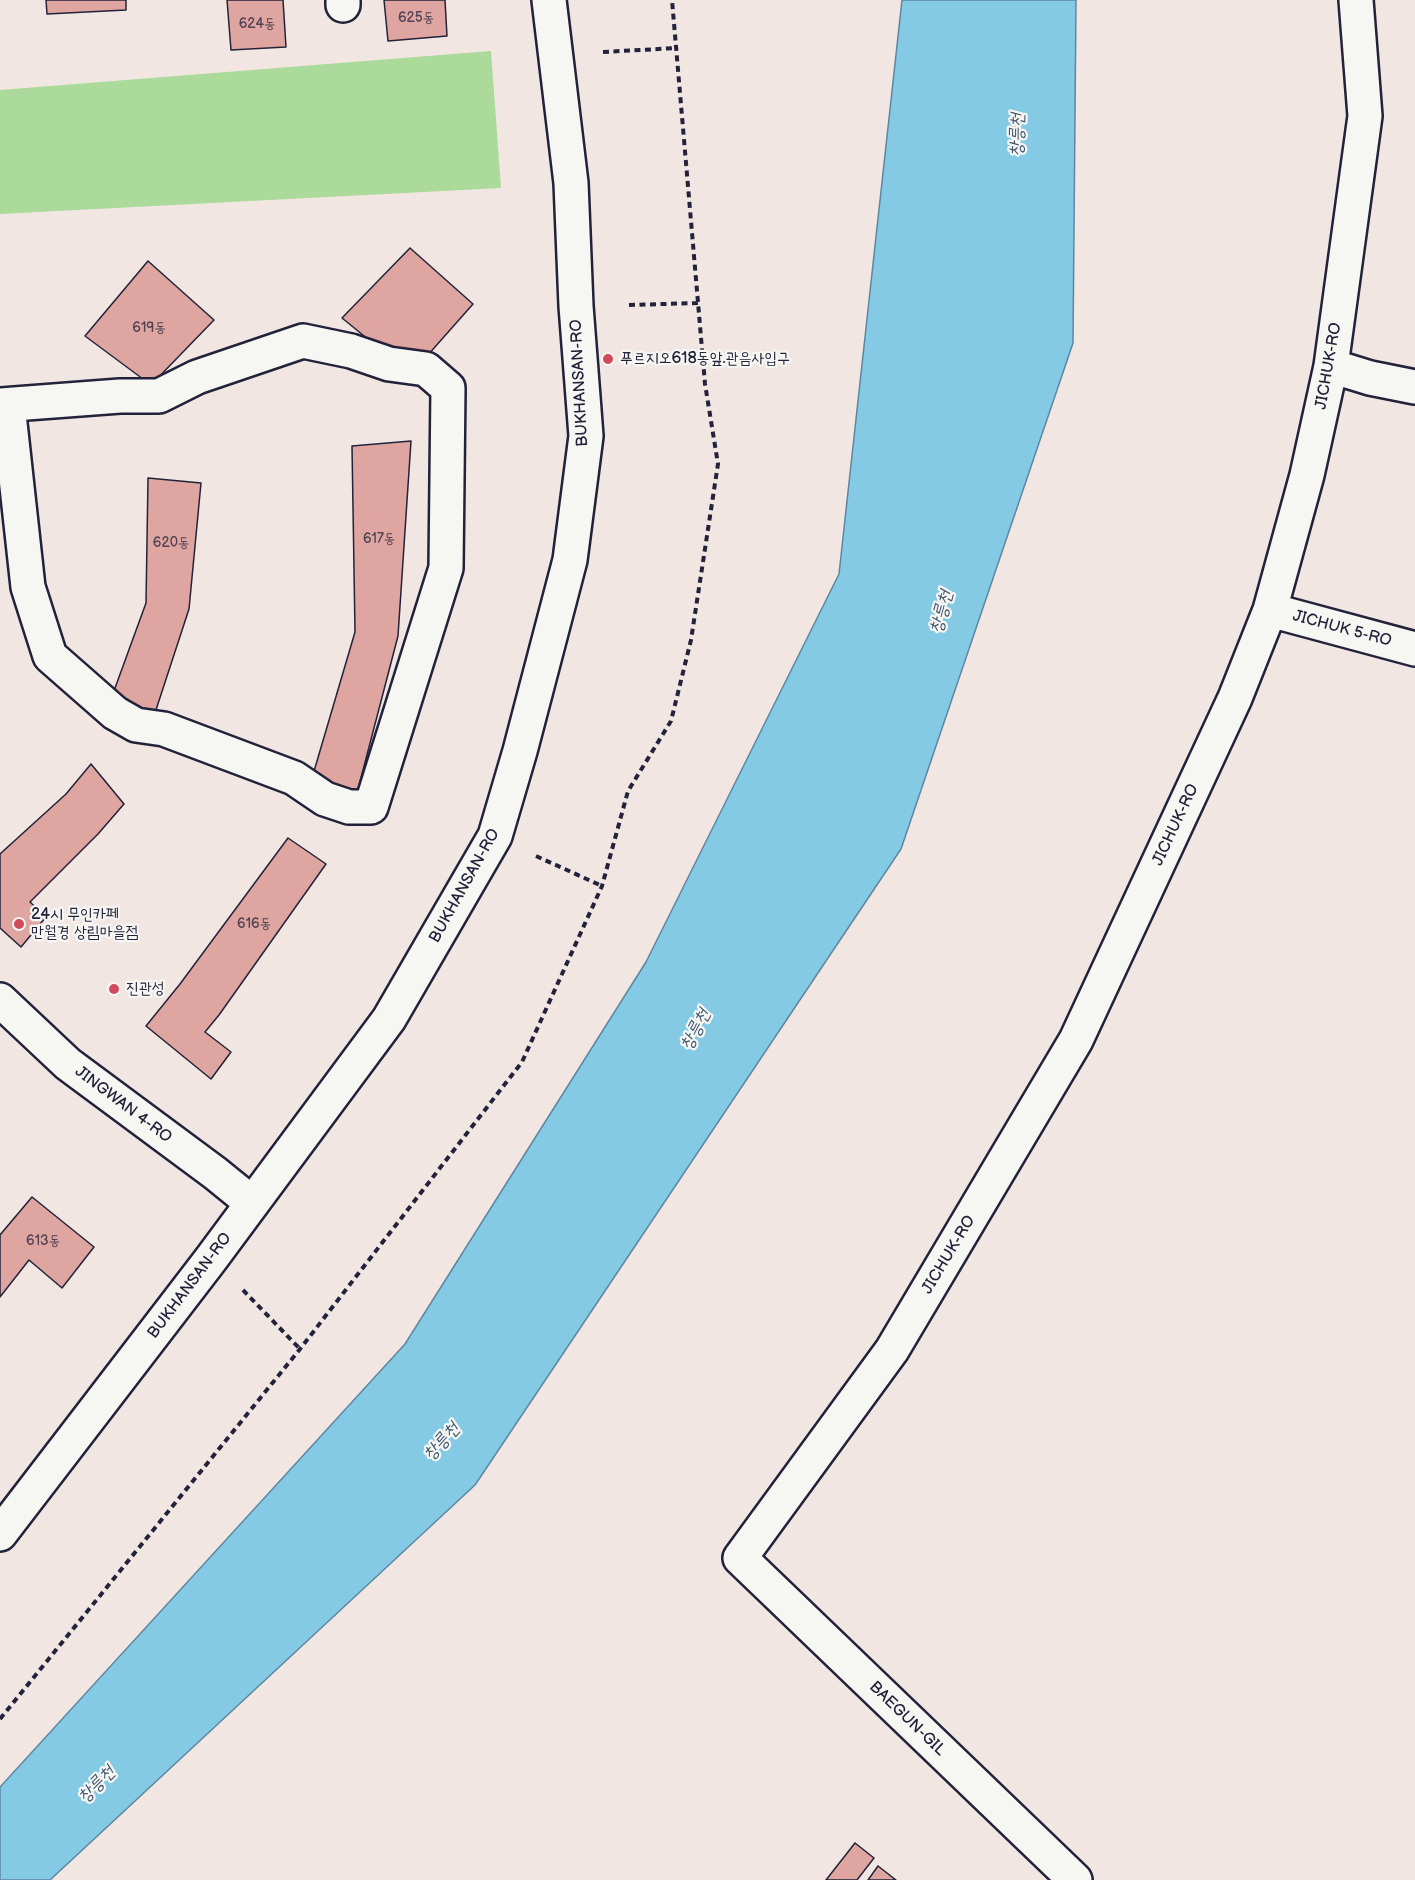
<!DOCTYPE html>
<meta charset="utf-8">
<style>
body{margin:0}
canvas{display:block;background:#f1e6e2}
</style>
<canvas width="1415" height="1880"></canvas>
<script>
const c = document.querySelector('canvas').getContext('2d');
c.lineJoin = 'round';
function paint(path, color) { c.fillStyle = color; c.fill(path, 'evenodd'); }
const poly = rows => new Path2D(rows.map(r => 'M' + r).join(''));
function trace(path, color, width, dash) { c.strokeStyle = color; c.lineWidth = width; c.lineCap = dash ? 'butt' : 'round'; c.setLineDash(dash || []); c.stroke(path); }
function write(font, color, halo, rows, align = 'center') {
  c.font = font + ' "Balsamiq Sans","Poor Story",sans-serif'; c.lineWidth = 4.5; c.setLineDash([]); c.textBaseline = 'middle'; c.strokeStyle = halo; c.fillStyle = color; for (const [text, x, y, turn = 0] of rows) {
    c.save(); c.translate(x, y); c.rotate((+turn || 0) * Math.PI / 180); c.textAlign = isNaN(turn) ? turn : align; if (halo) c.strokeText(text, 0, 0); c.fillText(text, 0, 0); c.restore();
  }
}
paint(poly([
 [491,51,501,188,0,214,0,90]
]), '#abda9a');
const water = poly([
 [902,0,1076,0,1073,343,901,849,475,1485,50,1880,0,1880,0,1787,405,1344,646,962,839,574,902,0]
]);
paint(water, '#84cae5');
trace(water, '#5d87a1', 1.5);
const building = poly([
 [46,0,126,0,126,10,47,14,46,0],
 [227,0,283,0,286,47,231,50,227,0],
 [384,0,445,0,447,36,388,41,384,0],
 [410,248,473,304,427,356,385,353,342,318,410,248],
 [148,261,214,320,151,385,85,336,148,261],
 [411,441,398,636,356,797,312,778,355,632,352,446,411,441],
 [148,478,201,483,189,609,153,719,111,699,146,603,148,478],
 [91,764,124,804,98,834,30,902,46,917,21,947,0,928,0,854,66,794,91,764],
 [288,838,326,864,219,1015,205,1032,231,1052,211,1079,146,1026,180,984,288,838],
 [32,1197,94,1247,62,1288,29,1260,0,1297,0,1235,32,1197],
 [855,1843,874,1858,857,1880,826,1880,855,1843],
 [878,1866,896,1880,868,1880,878,1866]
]);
paint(building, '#dfa5a0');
trace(building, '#22223b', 1.5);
const minor = poly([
 [343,0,343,5],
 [1331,366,1370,378,1415,387],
 [0,405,120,396,159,396,197,377,303,341,351,351,389,364,426,369,448,388,446,568,371,807,349,807,325,799,294,778,164,729,136,725,115,713,50,656,28,587,8,405],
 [1270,610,1415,649],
 [0,1000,68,1064,215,1173,252,1203],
 [1075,1880,740,1558,892,1350,1076,1040,1235,698,1270,610,1307,475,1331,366,1365,116,1356,0]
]);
const major = poly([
 [0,1534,211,1259,389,1019,495,836,520,751,570,560,586,436,576,306,571,183,549,0]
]);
trace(minor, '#22223b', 38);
trace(major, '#22223b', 38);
trace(poly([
 [603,52,677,48],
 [629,305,698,303],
 [536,856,602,886],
 [243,1290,300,1349],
 [0,1719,300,1349,522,1062,602,886,628,791,671,721,691,640,718,464,705,384,672,0]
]), '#22223b', 4, [6, 4.5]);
trace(minor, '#f6f6f2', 33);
trace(major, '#f6f6f2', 33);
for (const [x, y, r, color] of [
 [608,359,6,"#d1495b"],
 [19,924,6,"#d1495b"],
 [114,989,6,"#d1495b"]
]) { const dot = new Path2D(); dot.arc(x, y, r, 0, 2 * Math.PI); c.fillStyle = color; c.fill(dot); trace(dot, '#f6f6f2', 2); }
write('14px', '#514354', null, [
 ["625동",416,18],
 ["624동",257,24],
 ["619동",149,328],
 ["617동",379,539],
 ["620동",171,543],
 ["616동",254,924],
 ["613동",43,1241]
]);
write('16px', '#22223b', '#f6f6f2', [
 ["푸르지오618동앞.관음사입구",620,359],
 ["24시 무인카페",31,915],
 ["만월경 상림마을점",31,933],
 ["진관성",126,989]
], 'left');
write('16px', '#22223b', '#f6f6f2', [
 ["JICHUK-RO",1329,366,-80],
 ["BUKHANSAN-RO",580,383,-93],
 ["JICHUK 5-RO",1342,629,15],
 ["JICHUK-RO",1176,825,-65],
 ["BUKHANSAN-RO",465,886,-61],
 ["JINGWAN 4-RO",123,1105,37],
 ["JICHUK-RO",949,1255,-59],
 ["BUKHANSAN-RO",190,1286,-53],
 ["BAEGUN-GIL",907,1719,44]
]);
write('italic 18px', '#3f546e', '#f6f6f2', [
 ["창릉천",1018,135,-89],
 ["창릉천",942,612,-75],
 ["창릉천",696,1030,-62],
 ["창릉천",442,1442,-48],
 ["창릉천",97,1785,-45]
]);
</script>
